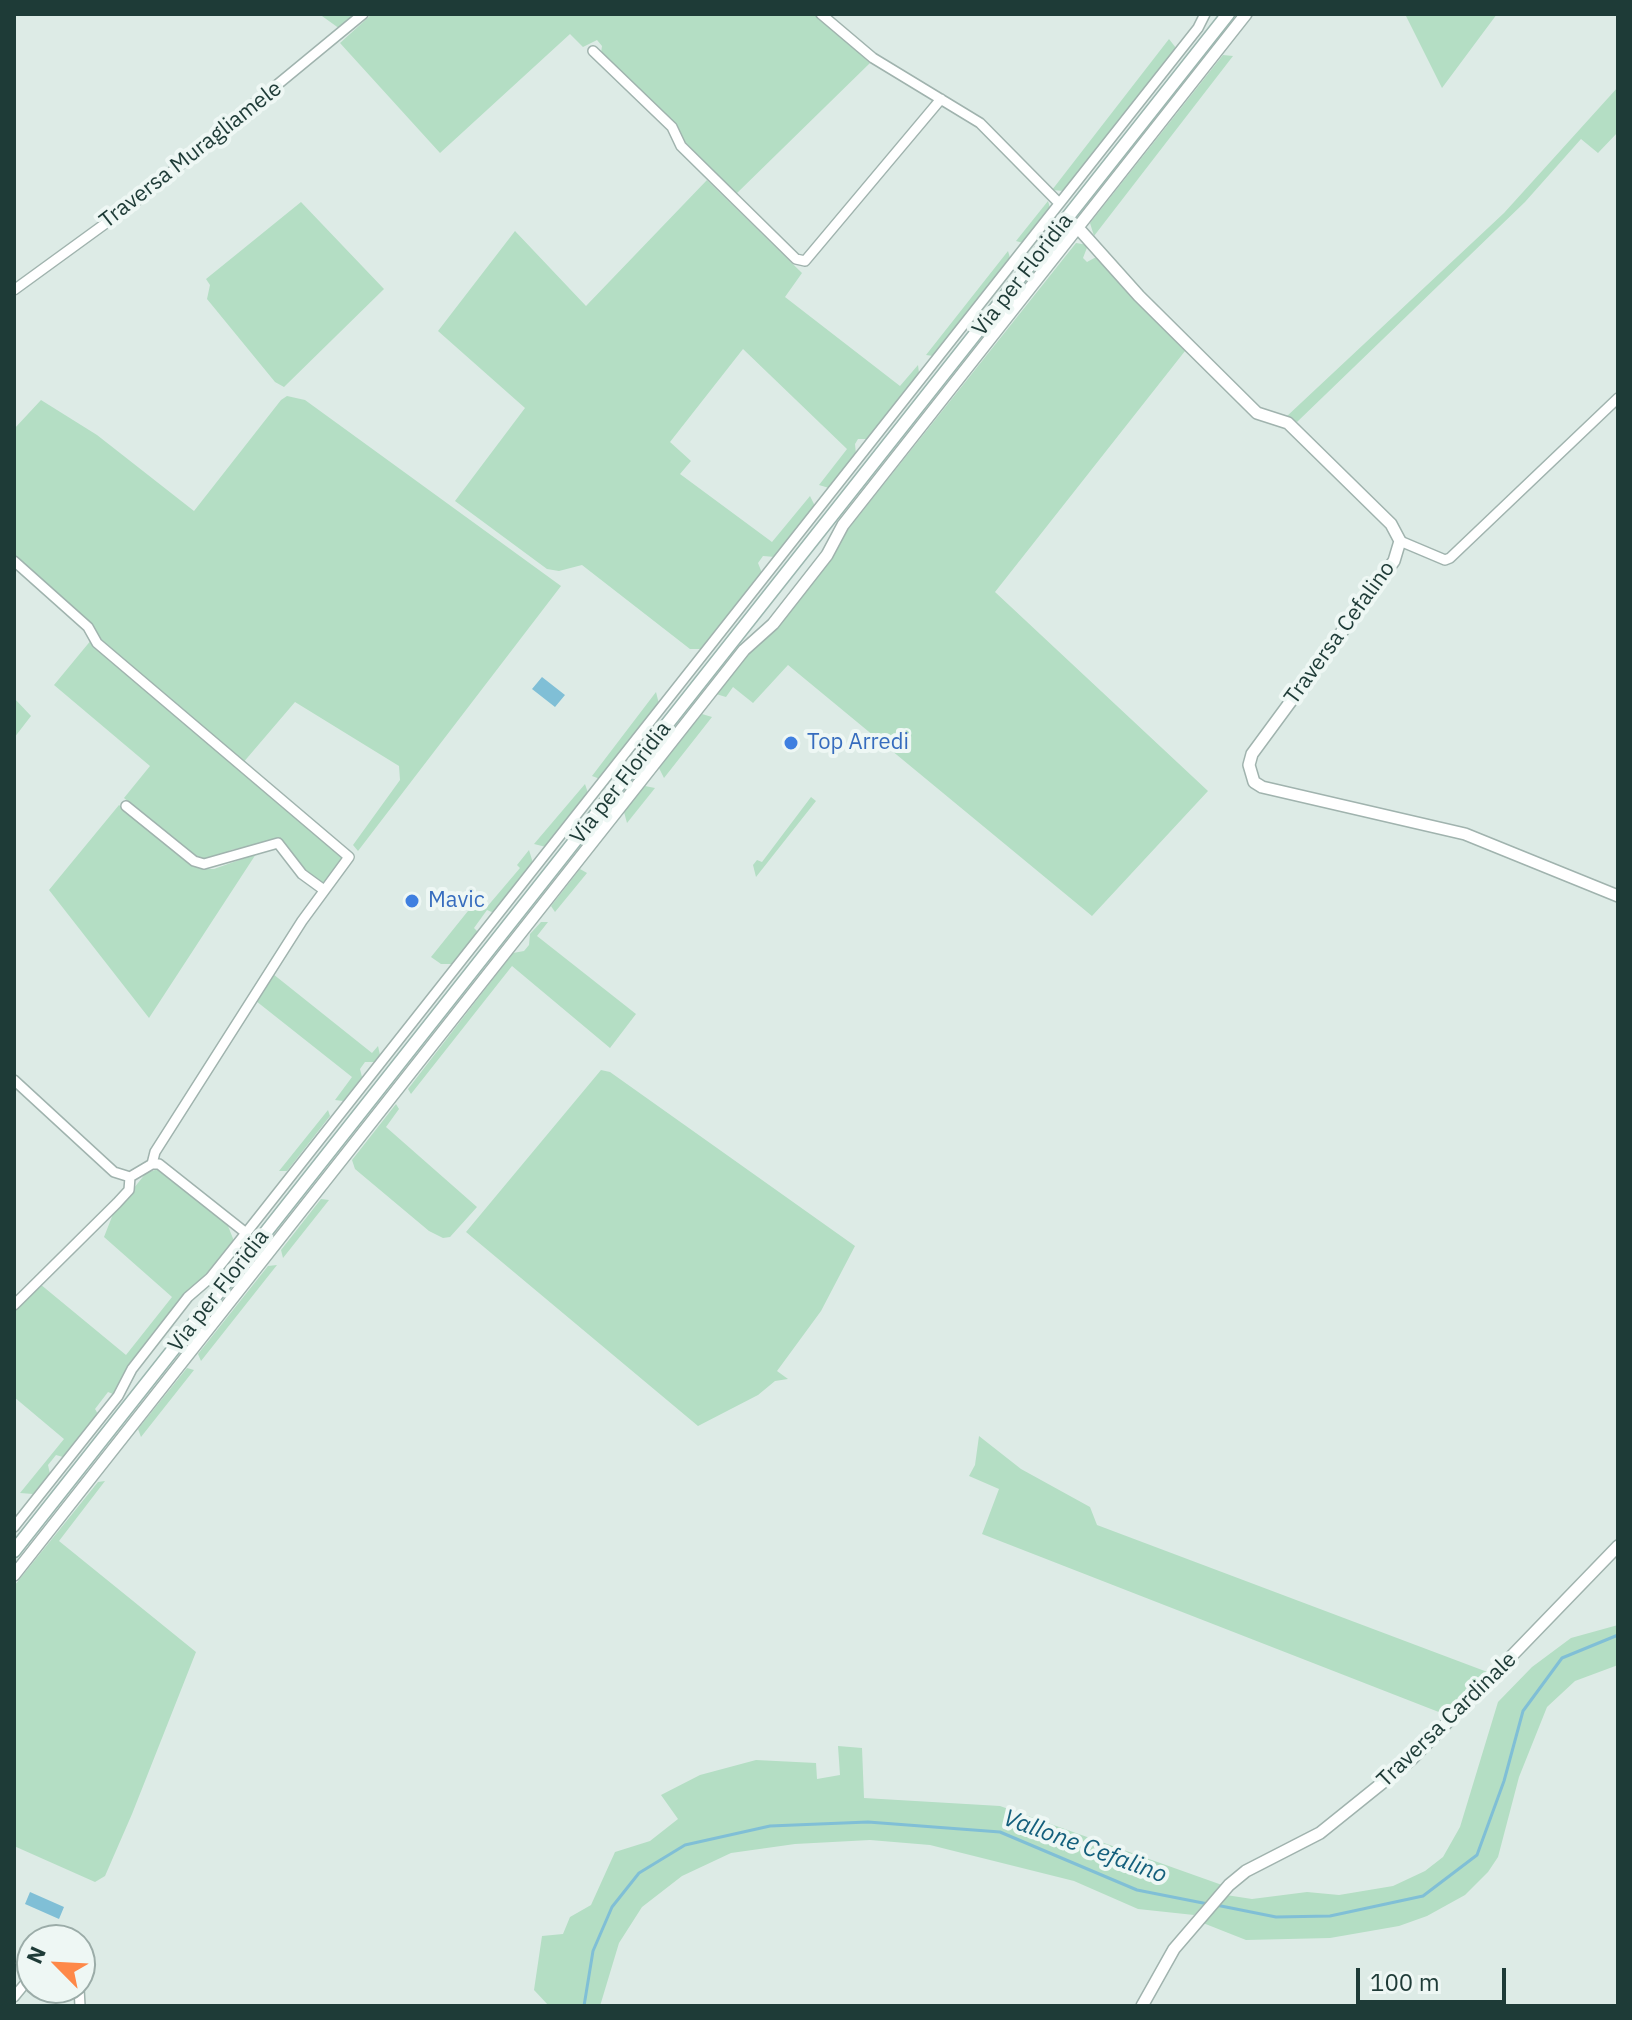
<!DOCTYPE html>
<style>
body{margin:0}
#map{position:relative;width:1632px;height:2020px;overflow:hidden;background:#ddebe6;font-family:"IBM Plex Sans",sans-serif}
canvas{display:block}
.frame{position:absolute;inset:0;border:16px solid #1e3b37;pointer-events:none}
.north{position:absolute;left:16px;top:1924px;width:80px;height:80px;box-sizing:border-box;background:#eef7f4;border:2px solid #9baca8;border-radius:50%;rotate:294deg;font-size:22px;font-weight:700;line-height:32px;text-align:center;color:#1e3b37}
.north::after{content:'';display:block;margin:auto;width:28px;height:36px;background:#fe8848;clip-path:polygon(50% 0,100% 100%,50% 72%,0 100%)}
.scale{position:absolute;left:1356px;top:1968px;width:150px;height:36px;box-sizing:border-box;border:4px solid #1e3b37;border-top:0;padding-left:10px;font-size:24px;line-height:28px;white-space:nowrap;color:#1e3b37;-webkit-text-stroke:6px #eef7f4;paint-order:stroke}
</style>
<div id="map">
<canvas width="1632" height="2020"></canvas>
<div class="frame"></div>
<div class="north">N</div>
<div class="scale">100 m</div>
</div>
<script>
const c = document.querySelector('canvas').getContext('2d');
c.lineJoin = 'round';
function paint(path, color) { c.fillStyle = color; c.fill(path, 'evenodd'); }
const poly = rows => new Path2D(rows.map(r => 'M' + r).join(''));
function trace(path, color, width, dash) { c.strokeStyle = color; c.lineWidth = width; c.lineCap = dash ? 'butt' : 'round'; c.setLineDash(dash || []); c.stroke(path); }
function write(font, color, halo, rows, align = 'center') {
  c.font = font + ' "IBM Plex Sans",sans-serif'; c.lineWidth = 8; c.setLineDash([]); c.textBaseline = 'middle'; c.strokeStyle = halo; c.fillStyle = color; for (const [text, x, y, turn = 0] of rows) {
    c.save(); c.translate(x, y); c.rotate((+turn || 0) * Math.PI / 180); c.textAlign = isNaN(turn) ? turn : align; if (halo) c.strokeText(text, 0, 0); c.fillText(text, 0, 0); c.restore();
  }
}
paint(poly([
 [324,14,357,14,340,29,322,16],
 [372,14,816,14,870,63,735,195,601,53,602,46,597,40,583,47,570,34,440,153,340,43],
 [1405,14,1497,14,1442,88],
 [1169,39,1176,48,1064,191,1052,190],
 [1223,55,1233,56,1094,236,1090,223],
 [1618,87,1618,132,1598,153,1581,139,1525,202,1297,422,1286,417,1504,213],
 [707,180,802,273,785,297,900,386,918,365,919,373,867,439,858,439,855,444,856,454,829,488,819,485,847,449,743,349,670,442,691,461,680,474,772,542,810,496,815,506,775,557,763,556,758,563,762,573,702,649,690,649,582,565,559,571,547,569,455,501,525,408,438,331,515,231,586,306],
 [1048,201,1050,208,1023,243,1016,241],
 [301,202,384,289,284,387,275,382,207,299,210,285,206,279],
 [1076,243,1088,245,1083,258,1087,262,1098,256,1185,351,995,592,1208,791,1092,916,788,665,753,703,733,687,726,697,716,694,750,651,775,629,834,554,849,528],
 [1008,251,1010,258,933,356,926,355],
 [287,396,305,400,561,586,358,851,353,845,400,780,399,766,295,702,242,764,99,641,89,625,14,555,14,429,41,400,97,435,194,511,281,400],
 [92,639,346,856,323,886,305,872,279,840,231,850,206,862,193,857,124,798,150,766,54,685],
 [656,692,659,704,600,779,592,776],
 [14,698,31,716,14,738],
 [702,714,712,717,664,778,659,768],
 [585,784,588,793,546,847,534,844],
 [645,786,655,788,627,823,624,812],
 [811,797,816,801,756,877,753,865,757,860,762,862],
 [119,805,201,869,214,869,256,854,149,1018,49,890],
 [529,850,533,863,494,913,487,910,474,928,478,932,453,964,441,964,431,957,476,901,486,908,520,868,517,865],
 [580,869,587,873,555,912,551,906],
 [541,922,548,922,537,936,636,1014,610,1048,512,966,411,1094,408,1089,513,953,524,951,529,945,530,934],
 [273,974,372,1053,378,1046,380,1055,374,1062,365,1062,360,1069,362,1077,343,1101,335,1100,352,1077,256,1001],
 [601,1070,610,1072,855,1246,821,1311,777,1371,788,1379,775,1381,758,1395,698,1426,466,1232],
 [396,1104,399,1109,386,1127,477,1207,450,1237,443,1238,429,1231,355,1169,352,1160],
 [328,1110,330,1116,287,1171,279,1171],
 [158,1169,226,1221,234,1241,128,1365,113,1394,108,1392,95,1409,98,1414,63,1457,56,1455,48,1465,50,1474,33,1494,20,1493,64,1439,14,1397,14,1309,40,1284,126,1355,172,1297,104,1237,113,1214,146,1173],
 [321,1199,329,1200,283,1258,281,1250],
 [277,1265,201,1361,198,1354,268,1266],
 [187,1368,194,1370,141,1437,138,1429],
 [979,1436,1021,1469,1090,1507,1097,1525,1490,1673,1449,1716,982,1534,999,1489,969,1476,975,1465],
 [105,1481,59,1541,196,1652,132,1814,105,1876,95,1882,14,1846,14,1586,98,1482],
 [1618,1625,1618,1665,1575,1681,1547,1707,1519,1777,1498,1857,1488,1872,1465,1895,1427,1916,1399,1926,1330,1938,1246,1940,1203,1923,1226,1895,1252,1899,1307,1892,1339,1895,1393,1886,1425,1871,1443,1857,1460,1827,1498,1702,1532,1667,1571,1638],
 [838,1746,862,1748,864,1798,1000,1806,1222,1885,1194,1915,1138,1909,1074,1881,930,1845,870,1840,795,1844,731,1853,682,1876,642,1907,619,1943,600,2006,549,2006,534,1990,542,1936,563,1934,570,1917,591,1905,615,1852,650,1841,678,1819,661,1795,700,1775,756,1760,816,1763,817,1779,840,1775]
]), '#b4dec4');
paint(poly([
 [542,677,565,695,555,707,532,689],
 [30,1892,64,1907,59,1919,25,1904]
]), '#80bfd6');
trace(poly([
 [1216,1905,1276,1917,1330,1916,1423,1896,1477,1855,1504,1781,1523,1711,1562,1658,1618,1635],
 [584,2006,593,1951,612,1907,639,1873,685,1845,770,1826,868,1822,1000,1832,1137,1890,1208,1904]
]), '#80bfd6', 3);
const minor = poly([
 [821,14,873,58,980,123,1059,203],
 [593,51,672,127,681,146,796,259,805,261,941,99],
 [14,290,135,202,363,14],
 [1400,541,1445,560,1450,558,1618,398],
 [14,561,88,627,97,643,349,857,302,921,155,1152,152,1164],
 [126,806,194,861,204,864,278,843,302,874,324,890],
 [14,1080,114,1172,130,1177,152,1164,159,1164,246,1233],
 [14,1305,117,1203,129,1190,130,1177],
 [14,1527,118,1396,132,1369,188,1297,210,1278,246,1233,1198,28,1205,14],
 [79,1988,80,2006],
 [14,1997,32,1975]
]);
const tertiary = poly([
 [1079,229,1139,296,1257,413,1288,423,1391,524,1400,541,1394,561,1252,754,1249,765,1254,782,1262,787,1465,834,1618,896],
 [14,1575,744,650,773,624,827,555,843,525,1246,14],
 [1142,2006,1174,1949,1229,1885,1246,1871,1320,1833,1412,1759,1618,1546]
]);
const secondary = poly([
 [14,1551,1228,14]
]);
trace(minor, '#a0b3ae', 12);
trace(tertiary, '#a0b3ae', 14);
trace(secondary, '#9cb7b0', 15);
trace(minor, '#fff', 9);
trace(tertiary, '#fff', 11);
trace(secondary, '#fff', 12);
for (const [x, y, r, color] of [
 [791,743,8,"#3f7fe0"],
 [412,901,8,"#3f7fe0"]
]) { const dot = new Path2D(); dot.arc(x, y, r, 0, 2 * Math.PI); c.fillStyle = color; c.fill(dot); trace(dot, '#eef7f4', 3); }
write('22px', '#1e3b37', '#eef7f4', [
 ["Traversa Muragliamele",191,155,-38],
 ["Via per Floridia",1023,275,-52],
 ["Traversa Cefalino",1340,633,-54],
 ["Via per Floridia",621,783,-52],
 ["Via per Floridia",219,1291,-52],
 ["Traversa Cardinale",1447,1720,-44]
]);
write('22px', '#366cbe', '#eef7f4', [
 ["Top Arredi",807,743],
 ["Mavic",428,901]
], 'left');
write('italic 24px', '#145f7c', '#eef7f4', [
 ["Vallone Cefalino",1085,1847,20]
]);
</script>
